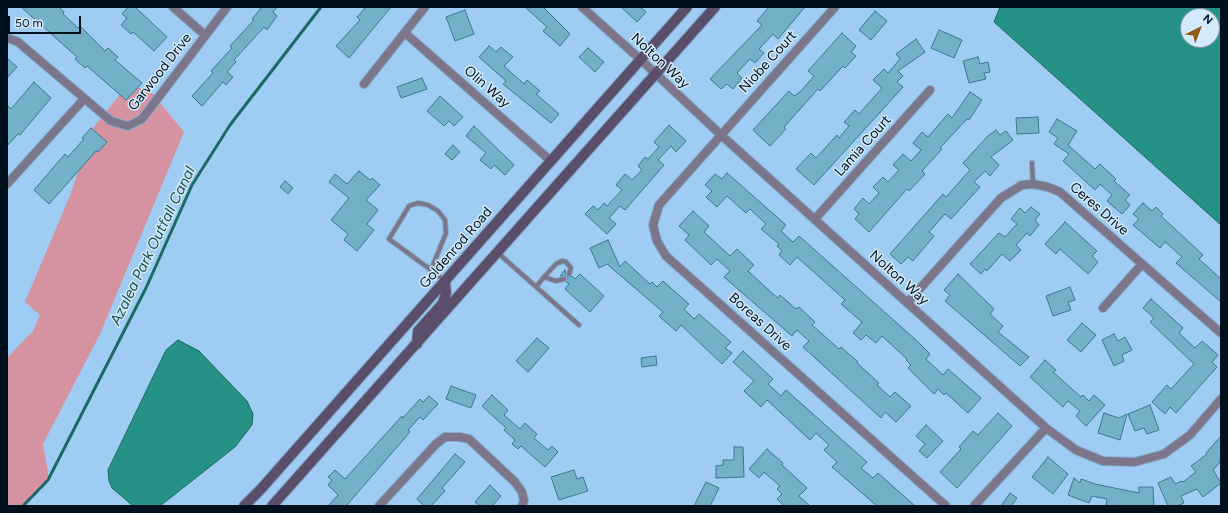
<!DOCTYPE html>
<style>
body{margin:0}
#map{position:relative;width:1228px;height:513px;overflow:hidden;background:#9fccf2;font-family:Figtree,sans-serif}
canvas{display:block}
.frame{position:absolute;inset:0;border:8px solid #01101d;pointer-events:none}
.north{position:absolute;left:1180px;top:8px;width:40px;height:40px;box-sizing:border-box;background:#d3eafe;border:1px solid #7f93a4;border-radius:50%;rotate:42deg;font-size:11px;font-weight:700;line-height:16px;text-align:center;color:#01101d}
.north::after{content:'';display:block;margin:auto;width:14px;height:18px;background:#925915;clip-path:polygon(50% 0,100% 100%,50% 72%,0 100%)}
.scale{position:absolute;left:8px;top:16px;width:73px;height:18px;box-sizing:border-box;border:2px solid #01101d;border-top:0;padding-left:5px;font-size:12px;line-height:14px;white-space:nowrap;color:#01101d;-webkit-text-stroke:3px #d3eafe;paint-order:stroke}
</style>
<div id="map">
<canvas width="1228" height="513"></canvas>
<div class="frame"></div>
<div class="north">N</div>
<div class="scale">50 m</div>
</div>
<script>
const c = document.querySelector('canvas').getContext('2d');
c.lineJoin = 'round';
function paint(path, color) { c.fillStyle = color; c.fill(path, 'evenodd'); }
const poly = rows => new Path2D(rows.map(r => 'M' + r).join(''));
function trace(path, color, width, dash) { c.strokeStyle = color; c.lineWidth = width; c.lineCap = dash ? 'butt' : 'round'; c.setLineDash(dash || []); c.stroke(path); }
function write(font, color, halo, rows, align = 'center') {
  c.font = font + ' Figtree,sans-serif'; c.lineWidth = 3; c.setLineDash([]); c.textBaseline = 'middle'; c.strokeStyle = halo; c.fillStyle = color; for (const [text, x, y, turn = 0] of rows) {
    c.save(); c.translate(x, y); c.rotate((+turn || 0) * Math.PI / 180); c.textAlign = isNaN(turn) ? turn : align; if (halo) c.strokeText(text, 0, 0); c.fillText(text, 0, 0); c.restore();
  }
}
paint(poly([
 [125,88,148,88,184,132,100,334,43,444,49,478,24,506,7,506,7,358,33,331,40,315,25,302,71,193,93,128]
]), '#d592a1');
const water = poly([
 [1000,7,1221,7,1221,225,994,22,1000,7],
 [1188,16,1212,16,1212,40,1188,40,1188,16],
 [178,340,199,351,247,401,253,414,252,425,235,447,160,506,133,506,112,488,109,481,108,470,166,350,178,340]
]);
paint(water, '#269185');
trace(water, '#1b6a66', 1);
trace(poly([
 [23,506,48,480,146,288,192,185,230,125,321,7]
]), '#1b6a66', 3);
const building = poly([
 [21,7,59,7,64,12,63,14,78,28,80,26,105,51,108,48,118,57,115,60,142,83,126,100,87,66,85,68,75,59,77,57,21,7],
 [128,7,135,7,167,37,154,51,133,32,131,34,121,25,127,18,122,14,128,7],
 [262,7,277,7,273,12,277,16,267,30,264,27,234,60,236,62,227,72,233,77,226,85,223,82,202,106,192,96,213,73,211,71,232,48,230,46,254,20,252,19,262,7],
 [366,7,391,7,349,58,336,46,360,20,357,17,366,7],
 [525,7,543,7,570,34,560,46,543,31,547,27,525,7],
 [621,7,640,7,646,12,637,22,621,7],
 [769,7,805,7,778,39,773,34,759,49,764,53,755,63,750,59,737,73,742,78,733,89,727,84,721,89,710,79,762,25,757,21,769,7],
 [465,10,474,34,455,41,446,17,465,10],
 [875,11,887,21,871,40,859,30,875,11],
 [939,30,962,40,954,58,931,48,939,30],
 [842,33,856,46,851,52,856,56,845,68,843,66,820,91,818,89,784,127,786,129,770,146,753,130,789,91,794,96,800,92,814,76,808,71,842,33],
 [916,39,925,52,898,71,903,76,897,82,903,87,814,185,796,169,811,153,816,158,837,135,839,138,849,126,844,122,855,110,859,114,882,88,873,80,884,69,888,73,900,59,896,54,916,39],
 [489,46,496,52,501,47,513,57,504,66,524,84,527,80,540,91,536,94,559,114,551,123,503,84,506,81,479,57,489,46],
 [588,48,604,62,595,72,579,57,588,48],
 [978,57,980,64,988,62,990,72,984,73,986,79,969,83,963,61,978,57],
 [7,58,17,67,7,78,7,58],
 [422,78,427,89,401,98,397,87,422,78],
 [34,82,51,98,20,135,18,134,7,146,7,105,11,109,34,82],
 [970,92,982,100,969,120,967,119,940,148,942,149,922,171,925,174,909,191,907,189,869,232,855,219,859,214,854,209,863,198,869,204,879,193,873,187,883,177,888,182,899,170,893,165,903,154,911,161,921,150,913,143,922,132,928,137,948,114,952,118,970,92],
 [440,96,463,117,454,126,449,121,444,126,427,111,440,96],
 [1038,117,1039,133,1017,134,1016,118,1038,117],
 [1057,119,1077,131,1068,145,1095,169,1100,164,1116,179,1114,181,1130,195,1125,200,1130,205,1122,214,1107,201,1112,195,1100,184,1095,190,1063,161,1069,154,1054,144,1058,138,1049,132,1057,119],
 [669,125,686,141,676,152,671,146,658,160,664,165,625,210,620,206,609,218,616,224,607,234,585,214,593,206,598,210,604,203,607,206,622,190,616,185,625,174,632,180,642,170,638,166,645,157,648,159,659,147,654,142,669,125],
 [474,126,514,165,505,175,494,165,491,169,480,160,486,153,466,136,474,126],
 [91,128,107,142,98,152,96,151,49,204,34,190,65,154,68,157,84,139,82,138,91,128],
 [996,130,1000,135,1006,131,1013,140,991,157,999,165,990,176,985,171,974,182,980,187,951,219,945,214,929,232,934,236,913,261,908,257,901,264,890,254,943,194,946,197,970,170,963,163,988,136,996,130],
 [453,145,460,152,452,160,445,154,453,145],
 [359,171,370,180,372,178,380,185,366,200,378,210,367,224,374,230,357,251,344,240,348,234,331,220,349,198,329,182,335,174,347,184,359,171],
 [727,173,786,225,781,231,793,242,799,236,917,341,930,354,926,359,943,375,948,369,981,398,968,413,946,393,944,395,938,389,934,394,908,368,911,365,906,360,907,359,882,336,876,343,866,335,861,340,853,333,862,322,841,304,845,300,797,257,790,265,779,255,782,251,777,246,779,244,761,229,766,224,750,209,746,213,727,196,717,207,706,197,712,191,705,185,715,174,722,179,727,173],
 [285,181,293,188,288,194,280,187,285,181],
 [1143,203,1152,211,1156,207,1163,214,1161,216,1203,255,1199,259,1221,279,1221,302,1176,263,1182,257,1171,247,1165,242,1160,248,1133,225,1139,219,1133,214,1143,203],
 [1031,207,1040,214,1035,220,1039,225,1030,236,1027,233,1016,245,1021,250,1010,261,1002,254,987,271,985,269,981,274,970,264,999,233,1005,237,1017,224,1011,219,1020,208,1025,213,1031,207],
 [693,211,709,226,704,232,730,256,737,249,754,265,748,271,773,294,778,298,780,295,796,309,799,307,815,322,812,325,839,349,841,347,858,362,857,363,879,383,877,385,890,397,895,392,911,406,896,422,885,412,881,418,803,347,809,341,797,330,792,336,724,277,730,271,717,259,711,265,685,240,689,235,679,226,693,211],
 [1065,222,1097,251,1092,256,1098,262,1088,274,1060,249,1056,254,1045,244,1065,222],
 [608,240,620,267,625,261,650,284,652,282,657,287,663,281,689,304,684,309,694,319,699,314,731,342,725,348,732,353,722,364,681,325,676,331,659,316,663,312,607,264,599,268,590,248,608,240],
 [565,270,566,275,568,277,572,276,575,279,580,274,604,296,590,312,565,289,569,284,566,282,567,278,565,276,560,276,565,270],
 [958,274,994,309,990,314,1003,326,998,332,1029,357,1020,366,945,301,950,295,944,290,958,274],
 [1070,287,1075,300,1068,302,1071,310,1053,316,1046,296,1070,287],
 [1151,299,1183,328,1179,333,1195,348,1202,341,1218,355,1212,362,1217,367,1176,413,1170,407,1165,414,1152,402,1167,385,1171,389,1194,364,1150,322,1154,318,1143,308,1151,299],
 [1082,323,1096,335,1081,352,1067,340,1082,323],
 [1114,334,1118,341,1125,337,1132,350,1122,355,1124,361,1114,366,1102,340,1114,334],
 [537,338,549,348,528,372,516,361,537,338],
 [743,351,773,379,768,384,781,396,786,390,867,462,861,468,873,478,878,473,915,506,877,506,832,467,837,462,824,450,829,445,816,433,810,440,767,400,761,407,744,391,754,381,733,362,743,351],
 [656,356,657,365,642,367,641,358,656,356],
 [1045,360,1056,370,1053,372,1081,397,1083,395,1089,401,1094,395,1105,405,1086,426,1076,416,1080,411,1068,401,1063,407,1030,377,1045,360],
 [451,386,476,395,471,408,446,399,451,386],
 [492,395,508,410,504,415,520,429,525,423,537,434,534,438,548,450,552,446,558,452,545,467,521,446,518,449,512,444,515,440,504,430,506,428,482,406,492,395],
 [429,396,438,404,423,420,420,417,408,430,410,432,346,506,328,506,338,495,328,485,332,480,328,477,335,470,345,479,402,416,403,418,420,399,423,402,429,396],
 [1150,405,1159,430,1147,434,1144,428,1135,431,1128,414,1150,405],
 [998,413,1012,426,957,488,940,472,961,449,959,447,973,431,978,435,998,413],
 [1104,413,1119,418,1127,414,1120,440,1098,433,1104,413],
 [926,425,943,441,927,458,919,451,925,444,916,436,926,425],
 [1221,436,1221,461,1213,470,1221,483,1203,497,1197,489,1181,496,1184,503,1177,506,1168,506,1158,483,1171,477,1175,484,1182,481,1183,482,1196,472,1191,466,1207,454,1206,453,1221,436],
 [734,447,743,447,744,477,716,478,716,466,723,465,723,460,734,460,734,447],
 [767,449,783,463,782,465,807,488,799,496,810,506,784,506,777,499,782,494,777,489,780,486,764,472,759,478,749,469,767,449],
 [455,454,465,462,442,488,445,491,431,506,424,506,417,499,455,454],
 [1048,457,1068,474,1053,494,1032,477,1048,457],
 [574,470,577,479,583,477,588,491,559,500,551,477,574,470],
 [1074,478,1080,483,1081,479,1095,484,1139,493,1139,487,1153,487,1154,506,1106,506,1107,499,1092,496,1089,503,1068,495,1074,478],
 [706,482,719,488,710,506,694,506,706,482],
 [490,485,501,496,492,506,480,506,475,502,490,485],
 [1010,493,1017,498,1011,506,1001,506,1010,493]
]);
paint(building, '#73b1c9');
trace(building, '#3a788e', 1);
const service = poly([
 [1032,163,1033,184],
 [498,253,579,325],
 [431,270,389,239,409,206,418,203,428,205,438,211,445,220,446,233,431,270,444,280],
 [544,277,556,264,562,261,566,262,571,268,569,274],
 [536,287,544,277,556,281,564,279]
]);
const minor = poly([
 [173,7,205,35],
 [582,7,641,60,721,135,1046,428,1076,450,1103,461,1135,462,1164,454,1190,435,1221,399],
 [835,7,659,205,653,225,657,241,666,256,946,506],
 [405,33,551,161],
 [7,38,18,42,111,121,128,126,142,119,227,7],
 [364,84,425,7],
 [7,184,84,99],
 [815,219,930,90],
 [907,303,1001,198,1022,185,1033,184,1048,187,1060,192,1221,333],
 [1103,308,1142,264],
 [379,506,436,444,445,437,459,437,469,439,515,482,522,492,524,501,522,506],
 [974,506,1046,428]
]);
const secondary = poly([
 [417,344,418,331,443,303,446,293,445,281],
 [244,506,261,489,687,7],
 [272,506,715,7]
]);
trace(service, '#83aacc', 6);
trace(minor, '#83aacc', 10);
trace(secondary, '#83aacc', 12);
trace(service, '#7d7589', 4);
trace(minor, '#7d7589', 8);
trace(secondary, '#5b4e6b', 10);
write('14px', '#01101d', '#d3eafe', [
 ["Nolton Way",660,61,43],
 ["Niobe Court",768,62,-48],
 ["Garwood Drive",160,72,-52],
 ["Olin Way",487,87,41],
 ["Lamia Court",863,146,-48],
 ["Ceres Drive",1099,209,41],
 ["Goldenrod Road",456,248,-49],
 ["Nolton Way",899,278,42],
 ["Boreas Drive",760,322,42]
]);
write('italic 15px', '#17514a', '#d3eafe', [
 ["Azalea Park Outfall Canal",153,246,-64]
]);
</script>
